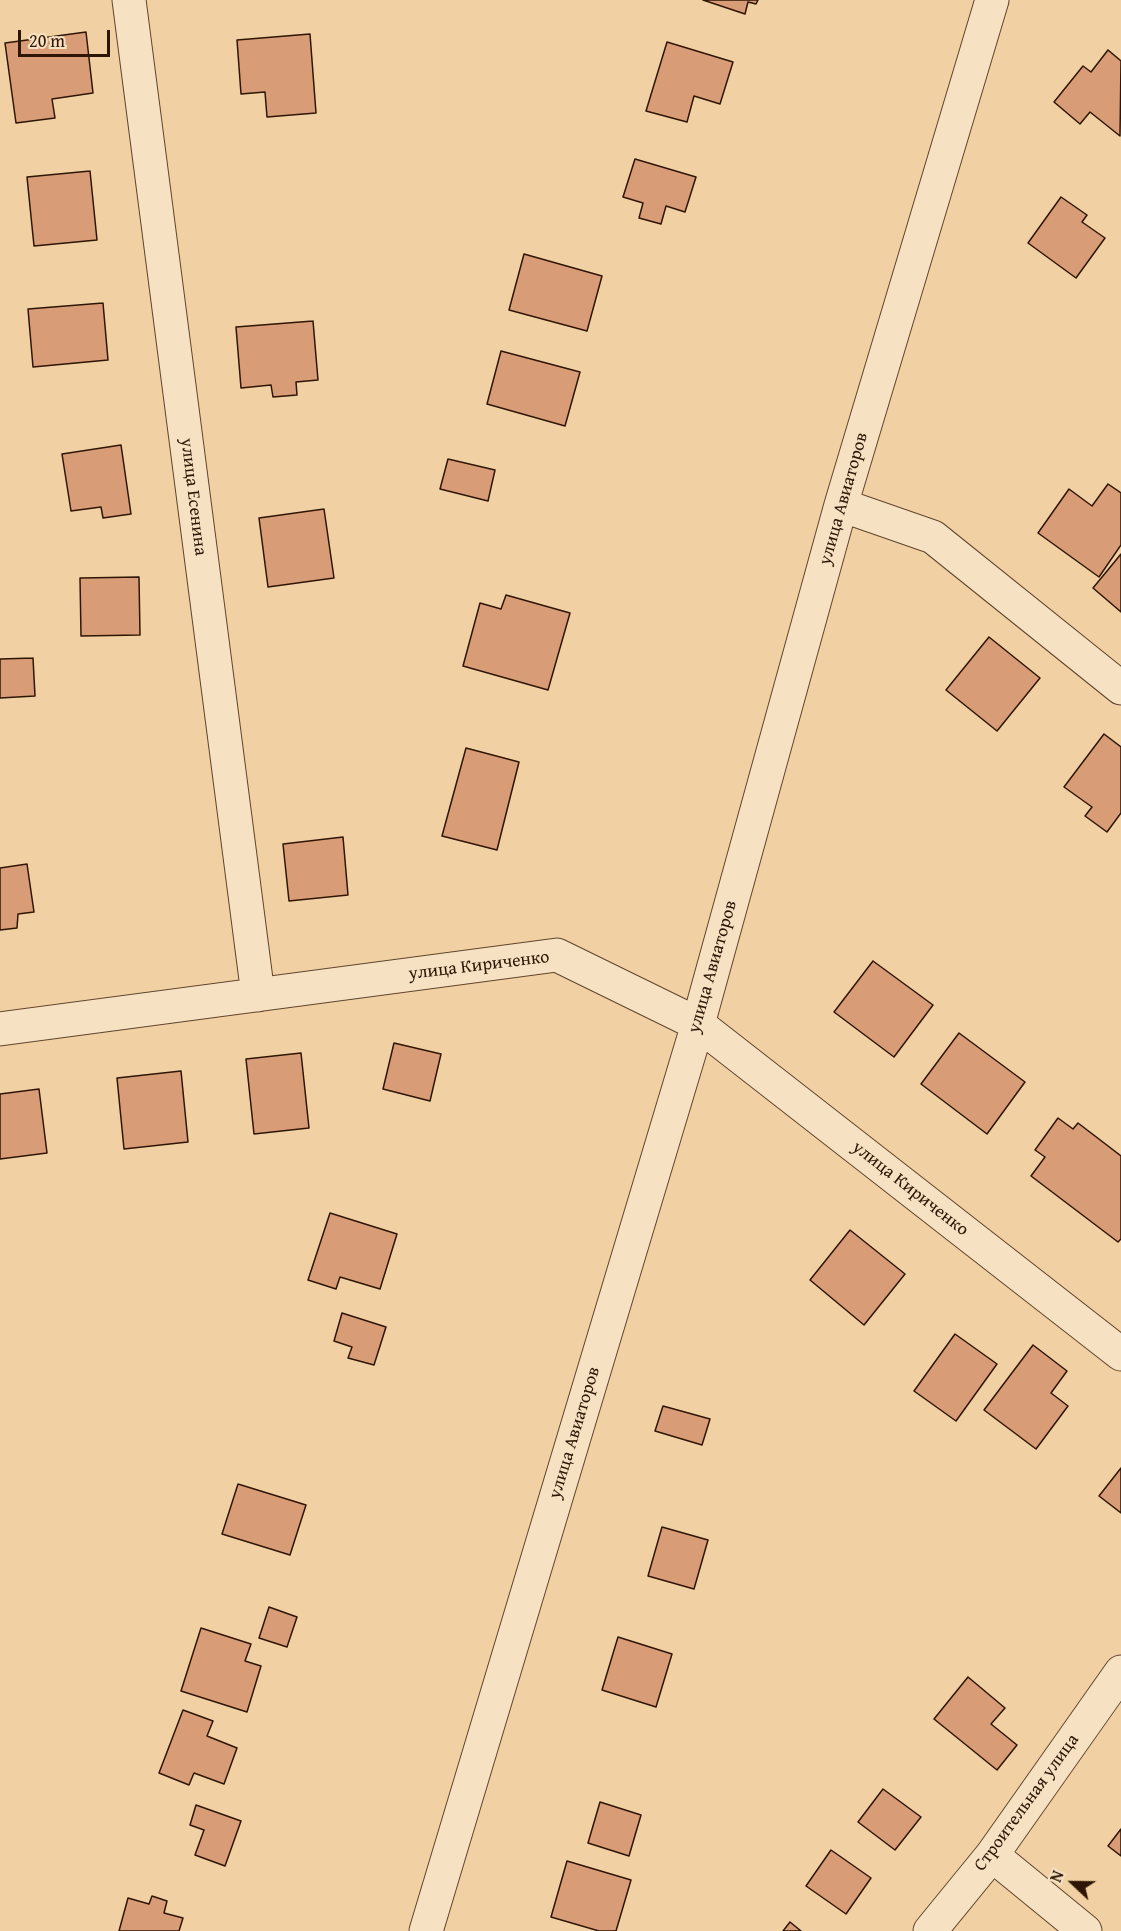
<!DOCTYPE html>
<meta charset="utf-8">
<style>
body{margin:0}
#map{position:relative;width:1121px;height:1931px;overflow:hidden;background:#f1d1a3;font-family:"Gentium Book Plus",serif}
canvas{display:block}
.north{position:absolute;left:1043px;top:1853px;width:60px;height:60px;-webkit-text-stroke:4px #f6e1c3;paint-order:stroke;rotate:292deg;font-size:16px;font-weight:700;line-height:24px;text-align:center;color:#2f1604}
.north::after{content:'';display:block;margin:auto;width:21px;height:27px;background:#2f1604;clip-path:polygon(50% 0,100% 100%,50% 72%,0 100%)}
.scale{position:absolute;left:18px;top:30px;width:92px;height:27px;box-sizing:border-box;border:3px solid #2f1604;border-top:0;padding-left:8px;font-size:18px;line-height:21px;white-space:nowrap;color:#2f1604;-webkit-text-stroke:4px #f6e1c3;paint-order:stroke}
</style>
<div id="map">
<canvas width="1121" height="1931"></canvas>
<div class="north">N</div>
<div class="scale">20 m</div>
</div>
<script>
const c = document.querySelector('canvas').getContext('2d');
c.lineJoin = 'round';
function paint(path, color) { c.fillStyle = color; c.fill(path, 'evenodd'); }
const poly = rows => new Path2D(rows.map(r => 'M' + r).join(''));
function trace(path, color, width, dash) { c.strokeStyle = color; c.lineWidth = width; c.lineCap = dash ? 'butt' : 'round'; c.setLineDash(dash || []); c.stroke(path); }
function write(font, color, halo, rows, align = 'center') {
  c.font = font + ' "Gentium Book Plus",serif'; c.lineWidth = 5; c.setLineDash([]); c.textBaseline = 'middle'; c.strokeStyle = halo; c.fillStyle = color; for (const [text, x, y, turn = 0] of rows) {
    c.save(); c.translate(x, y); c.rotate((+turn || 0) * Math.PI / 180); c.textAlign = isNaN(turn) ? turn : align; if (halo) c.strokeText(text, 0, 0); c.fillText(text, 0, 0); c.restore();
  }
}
const building = poly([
 [703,0,758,0,756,4,748,2,745,14,703,0],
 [86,32,93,93,52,99,55,118,16,123,5,43,86,32],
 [310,34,316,113,267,117,265,92,241,94,237,40,310,34],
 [667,42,733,62,720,104,694,96,687,122,646,111,667,42],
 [1108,50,1121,61,1120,136,1090,112,1080,124,1054,102,1083,66,1091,72,1108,50],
 [635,159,696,177,685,212,666,206,661,224,639,218,643,203,623,197,635,159],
 [90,171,97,240,34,246,27,177,90,171],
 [1061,197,1087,215,1082,222,1105,238,1076,278,1028,243,1061,197],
 [524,254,602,276,587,331,509,310,524,254],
 [103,303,108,360,33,367,28,309,103,303],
 [313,321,318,380,296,382,297,395,273,397,271,385,241,388,236,327,313,321],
 [501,351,580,372,565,426,487,404,501,351],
 [121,445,131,514,103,518,101,507,71,511,62,454,121,445],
 [448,459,495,470,488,501,440,489,448,459],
 [1108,484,1121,493,1121,545,1099,577,1038,533,1069,489,1092,506,1108,484],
 [324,509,334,578,268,587,259,518,324,509],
 [1121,554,1121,612,1093,588,1121,554],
 [139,577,140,635,81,636,80,578,139,577],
 [506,595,570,613,548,690,463,666,480,603,501,609,506,595],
 [989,637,1040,678,997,731,946,690,989,637],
 [33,658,35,696,0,698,0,659,33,658],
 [1104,734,1121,747,1121,813,1107,832,1085,816,1092,807,1064,787,1104,734],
 [466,748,519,762,497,850,442,836,466,748],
 [343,837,348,895,289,901,283,844,343,837],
 [27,864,34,912,18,914,17,928,0,930,0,868,27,864],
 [873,961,933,1005,894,1057,834,1012,873,961],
 [959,1033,1025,1082,987,1134,921,1084,959,1033],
 [394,1043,441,1054,430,1101,383,1089,394,1043],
 [301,1053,309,1128,254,1134,246,1059,301,1053],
 [181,1071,188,1142,124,1149,117,1078,181,1071],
 [39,1089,47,1153,0,1159,0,1094,39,1089],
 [1058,1118,1073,1129,1078,1123,1121,1156,1121,1239,1118,1242,1031,1176,1045,1157,1035,1150,1058,1118],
 [330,1213,397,1234,380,1289,340,1277,336,1289,308,1280,330,1213],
 [850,1230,905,1274,864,1325,810,1280,850,1230],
 [342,1313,386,1327,374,1365,348,1358,352,1347,334,1341,342,1313],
 [955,1334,997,1364,956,1421,914,1391,955,1334],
 [1033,1345,1067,1371,1051,1393,1068,1406,1036,1449,984,1410,1033,1345],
 [663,1406,710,1419,702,1445,655,1431,663,1406],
 [1121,1468,1121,1513,1099,1496,1121,1468],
 [238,1484,306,1505,290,1555,222,1534,238,1484],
 [662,1527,708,1540,694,1589,648,1576,662,1527],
 [269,1607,297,1617,287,1647,259,1638,269,1607],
 [201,1628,251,1644,245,1661,261,1666,247,1712,181,1691,201,1628],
 [618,1637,672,1654,656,1707,602,1690,618,1637],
 [968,1677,1005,1708,991,1724,1017,1745,997,1770,934,1719,968,1677],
 [183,1710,213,1721,207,1736,237,1748,224,1784,194,1773,189,1785,159,1773,183,1710],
 [883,1789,921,1817,895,1850,858,1822,883,1789],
 [600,1802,641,1815,629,1856,588,1843,600,1802],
 [196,1805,241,1821,225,1866,195,1855,204,1830,190,1825,196,1805],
 [1121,1829,1121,1856,1108,1846,1121,1829],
 [831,1850,871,1878,846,1914,806,1886,831,1850],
 [567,1861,631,1880,616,1931,599,1931,551,1917,567,1861],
 [152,1896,167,1901,164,1913,183,1918,179,1931,119,1931,128,1898,149,1904,152,1896],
 [790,1922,801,1931,783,1931,790,1922]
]);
paint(building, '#d89c77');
trace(building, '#2f1604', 1.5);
const minor = poly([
 [129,0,258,995],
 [841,505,933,537,1121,688],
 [0,1029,557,955,698,1024,1121,1354],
 [992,1855,1085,1931],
 [426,1931,698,1024,841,505,992,0],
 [930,1931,992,1855,1121,1672]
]);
trace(minor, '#60452c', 35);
trace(minor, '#f6e1c3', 33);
write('18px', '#2f1604', '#f6e1c3', [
 ["улица Есенина",193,497,83],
 ["улица Авиаторов",844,499,-74],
 ["улица Кириченко",479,966,-7],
 ["улица Авиаторов",713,967,-74],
 ["улица Кириченко",910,1189,38],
 ["улица Авиаторов",575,1433,-73],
 ["Строительная улица",1027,1803,-54]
]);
</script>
